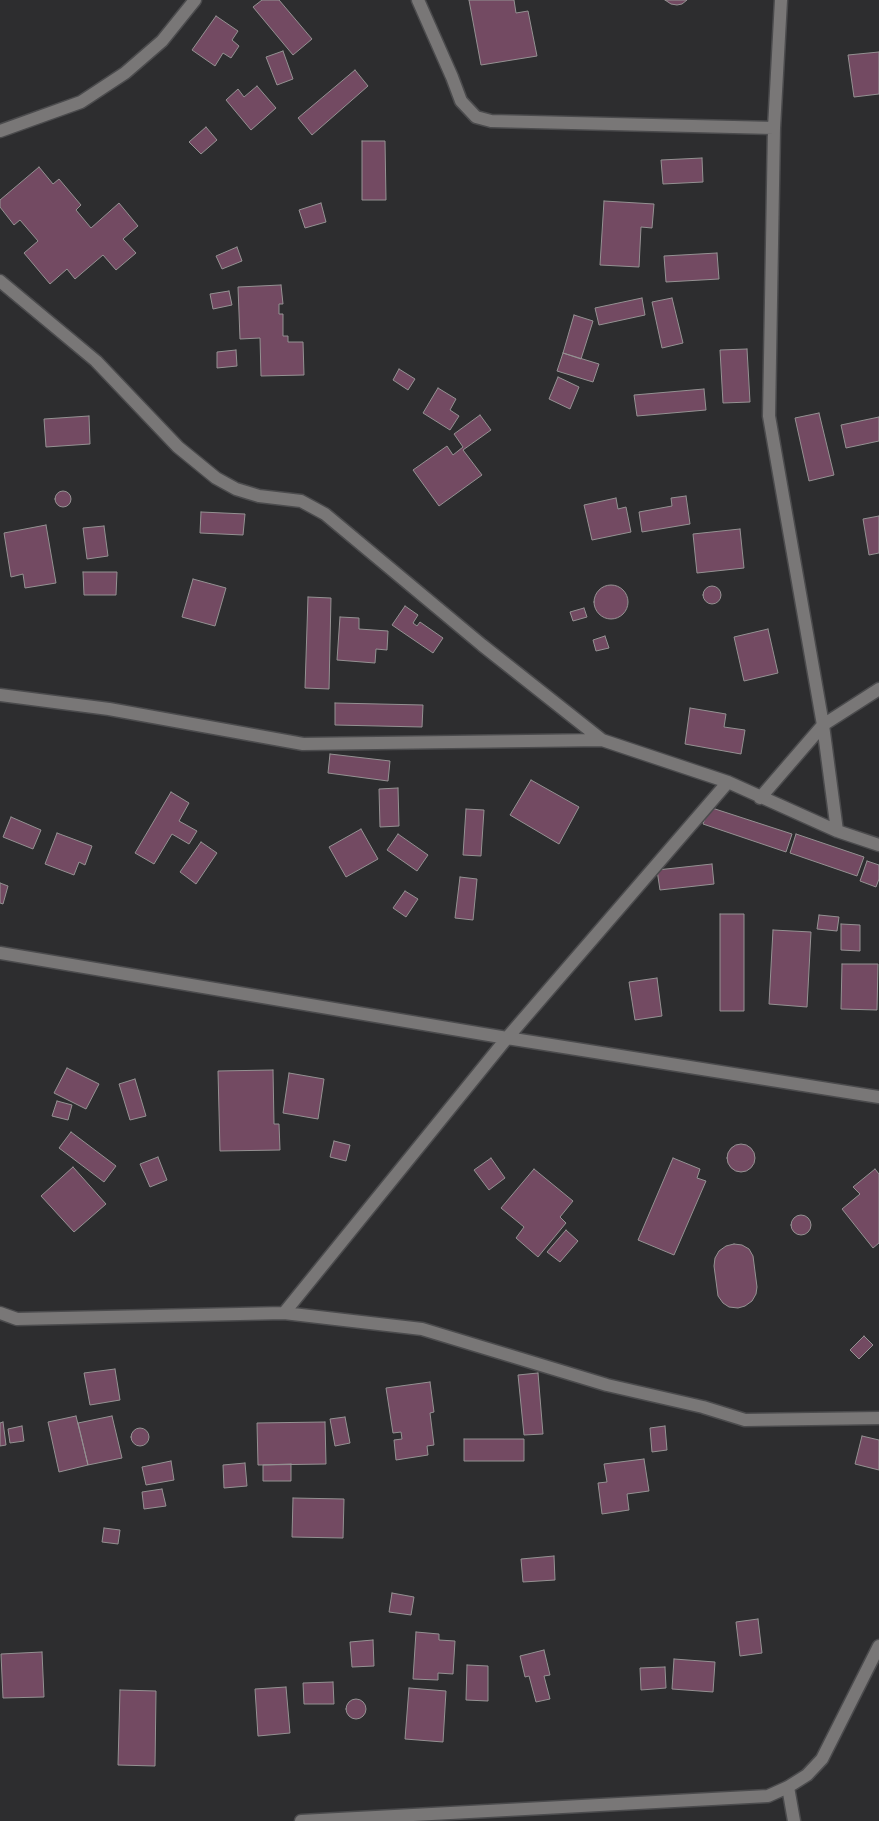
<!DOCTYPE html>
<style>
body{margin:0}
canvas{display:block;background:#2d2d2f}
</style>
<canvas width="879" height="1821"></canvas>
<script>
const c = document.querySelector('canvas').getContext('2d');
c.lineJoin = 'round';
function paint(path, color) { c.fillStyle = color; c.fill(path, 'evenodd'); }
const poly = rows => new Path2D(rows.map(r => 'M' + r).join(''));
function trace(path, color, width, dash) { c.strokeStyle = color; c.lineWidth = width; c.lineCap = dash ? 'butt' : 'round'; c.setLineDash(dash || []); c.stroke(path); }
const building = poly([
 [262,0,279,0,312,39,293,55,253,7,262,0],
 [469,0,514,0,516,13,528,11,537,56,481,65,469,0],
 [665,0,687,0,682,4,677,5,671,4,665,0],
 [216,16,238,31,232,40,239,46,231,58,223,53,215,66,192,50,216,16],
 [283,51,293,79,277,85,266,57,283,51],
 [879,52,879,94,854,97,848,55,879,52],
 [355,70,368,86,312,135,298,118,355,70],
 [257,86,276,108,251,130,226,100,238,89,244,97,257,86],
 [206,127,217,140,201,154,189,142,206,127],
 [362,141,385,141,386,200,362,200,362,141],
 [702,158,703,182,663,184,661,160,702,158],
 [39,167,53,184,59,179,81,205,76,210,91,228,119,203,138,226,123,239,136,253,116,270,103,255,75,279,67,269,50,284,24,253,38,241,20,220,14,225,0,207,0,200,39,167],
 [604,201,654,204,652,228,641,227,639,267,600,265,604,201],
 [321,203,326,222,305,228,299,210,321,203],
 [237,247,242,261,222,269,216,256,237,247],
 [717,253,719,279,666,282,664,256,717,253],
 [281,285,283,304,279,304,279,314,283,314,283,336,288,336,288,342,303,342,304,375,261,376,260,338,240,339,238,287,281,285],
 [229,291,232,305,213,309,210,294,229,291],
 [642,298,645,315,599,325,595,308,642,298],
 [672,298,683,343,662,348,652,302,672,298],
 [574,315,593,321,581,359,563,353,574,315],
 [747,349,750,402,723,403,720,350,747,349],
 [236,350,237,366,217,368,217,352,236,350],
 [563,353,599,364,593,382,557,371,563,353],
 [399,369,415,379,408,390,393,380,399,369],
 [558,377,579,387,570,409,549,399,558,377],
 [438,388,456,399,450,410,459,416,450,430,423,413,438,388],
 [704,389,706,410,637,416,634,395,704,389],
 [819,413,834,475,809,481,795,418,819,413],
 [480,415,491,430,463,450,482,475,439,506,413,470,447,446,453,455,463,447,454,434,480,415],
 [89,416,90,444,46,447,44,419,89,416],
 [879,417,879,441,846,448,841,425,879,417],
 '55 499a8 8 0 1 1 16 0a8 8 0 1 1-16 0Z',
 [686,496,690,524,642,532,639,512,672,506,671,498,686,496],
 [616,498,618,509,626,507,631,532,592,540,584,505,616,498],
 [201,512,245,514,243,535,200,533,201,512],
 [879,516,879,553,869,555,863,519,879,516],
 [46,525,56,583,25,588,23,574,11,577,4,533,46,525],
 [104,526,108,556,87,559,83,528,104,526],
 [740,529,744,568,697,573,693,534,740,529],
 [83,572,117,572,116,595,84,595,83,572],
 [193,579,226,588,215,626,182,617,193,579],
 '594 602a17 17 0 1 1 34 0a17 17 0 1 1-34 0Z',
 '703 595a9 9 0 1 1 18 0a9 9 0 1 1-18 0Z',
 [308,597,331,598,329,689,305,688,308,597],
 [405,606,418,615,413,623,417,626,420,622,443,638,433,653,392,625,405,606],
 [584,608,587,617,573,621,570,612,584,608],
 [340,617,359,618,359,629,388,631,387,650,376,649,375,663,337,660,340,617],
 [768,629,778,673,744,681,734,637,768,629],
 [605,636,609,648,596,651,593,640,605,636],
 [335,703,423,705,422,727,335,725,335,703],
 [690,708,726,714,724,727,745,730,741,754,685,744,690,708],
 [330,754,390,761,388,781,328,773,330,754],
 [531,780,579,807,559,844,510,815,531,780],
 [398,788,399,826,380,827,379,789,398,788],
 [171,792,189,803,179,821,197,831,189,844,172,834,154,864,135,853,171,792],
 [709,807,792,834,786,852,703,824,709,807],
 [466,809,484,810,481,856,463,855,466,809],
 [11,817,41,830,33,849,3,837,11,817],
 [361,829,378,859,346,877,329,847,361,829],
 [57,833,92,846,85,865,79,862,74,875,45,864,57,833],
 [398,834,428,855,417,871,387,850,398,834],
 [796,834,864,857,857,876,790,853,796,834],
 [201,842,217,853,196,884,180,872,201,842],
 [867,861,879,865,879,879,876,887,860,881,867,861],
 [712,864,714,884,660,890,657,870,712,864],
 [460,877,477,879,473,920,455,918,460,877],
 [0,883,8,886,3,904,0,903,0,883],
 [405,891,418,899,406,917,393,908,405,891],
 [720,914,744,914,744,1011,720,1011,720,914],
 [819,915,839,917,837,931,817,929,819,915],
 [841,924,860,925,860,951,841,950,841,924],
 [773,930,811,932,807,1007,769,1004,773,930],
 [842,964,878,964,877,1010,841,1009,842,964],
 [657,978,662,1016,635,1020,629,982,657,978],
 [67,1068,99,1084,86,1109,54,1093,67,1068],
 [273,1070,274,1124,279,1124,280,1150,220,1151,218,1071,273,1070],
 [289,1073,324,1079,318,1119,283,1113,289,1073],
 [135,1079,146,1116,130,1120,119,1084,135,1079],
 [57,1101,72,1105,68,1120,52,1116,57,1101],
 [71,1132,116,1166,104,1182,59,1148,71,1132],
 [334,1141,350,1145,346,1161,330,1157,334,1141],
 '727 1158a14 14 0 1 1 28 0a14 14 0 1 1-28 0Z',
 [158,1157,167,1180,150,1187,140,1164,158,1157],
 [491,1158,505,1178,489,1190,474,1170,491,1158],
 [673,1158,700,1169,697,1178,706,1181,674,1255,638,1240,673,1158],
 [73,1167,106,1204,74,1232,41,1196,73,1167],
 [534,1169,573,1201,560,1217,566,1223,538,1257,516,1238,524,1227,501,1208,534,1169],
 [875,1169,879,1174,879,1243,873,1248,842,1209,860,1194,853,1187,875,1169],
 '791 1225a10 10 0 1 1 20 0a10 10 0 1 1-20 0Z',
 [566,1230,578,1241,560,1262,547,1252,566,1230],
 [734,1244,742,1245,749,1249,753,1256,757,1287,756,1294,752,1301,745,1306,738,1308,729,1307,723,1303,718,1296,714,1266,715,1258,719,1251,726,1246,734,1244],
 [864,1336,873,1345,859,1359,850,1350,864,1336],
 [115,1369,120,1400,90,1405,84,1373,115,1369],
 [538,1373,543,1434,524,1435,518,1375,538,1373],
 [430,1382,434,1412,430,1413,434,1445,427,1446,428,1455,396,1460,394,1440,402,1439,401,1432,393,1433,386,1388,430,1382],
 [76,1416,88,1465,59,1472,48,1422,76,1416],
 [112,1416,122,1458,88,1465,78,1423,112,1416],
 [345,1417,350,1443,335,1446,330,1419,345,1417],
 [3,1422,6,1445,0,1446,0,1423,3,1422],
 [325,1422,326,1464,258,1465,257,1423,325,1422],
 [22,1426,24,1441,10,1443,8,1429,22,1426],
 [665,1426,667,1450,652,1452,650,1428,665,1426],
 '131 1437a9 9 0 1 1 18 0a9 9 0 1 1-18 0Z',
 [862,1436,879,1440,879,1470,855,1464,862,1436],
 [464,1439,524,1439,524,1461,464,1461,464,1439],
 [644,1459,649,1491,627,1494,629,1510,602,1514,598,1483,607,1482,604,1464,644,1459],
 [171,1461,174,1480,146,1485,142,1467,171,1461],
 [245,1463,247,1486,224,1488,223,1465,245,1463],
 [291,1464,291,1481,263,1481,263,1465,291,1464],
 [162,1489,166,1506,144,1509,142,1492,162,1489],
 [293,1498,344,1499,343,1538,292,1537,293,1498],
 [104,1528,120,1530,118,1544,102,1542,104,1528],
 [554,1556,555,1580,523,1582,521,1559,554,1556],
 [392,1593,414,1597,411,1615,389,1612,392,1593],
 [758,1619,762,1653,740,1656,736,1622,758,1619],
 [416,1632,439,1634,439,1640,455,1641,453,1674,438,1673,438,1680,413,1679,416,1632],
 [373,1640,374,1666,352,1667,350,1642,373,1640],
 [544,1650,550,1675,544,1676,550,1699,536,1702,529,1676,525,1677,520,1656,544,1650],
 [42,1652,44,1697,3,1698,1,1654,42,1652],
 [674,1659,715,1662,713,1692,672,1689,674,1659],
 [467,1665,488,1666,488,1701,466,1700,467,1665],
 [665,1667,666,1688,641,1690,640,1668,665,1667],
 [333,1682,334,1704,304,1704,303,1683,333,1682],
 [286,1687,290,1733,258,1736,255,1689,286,1687],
 [409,1688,446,1691,443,1742,405,1739,409,1688],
 [120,1690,156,1691,155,1766,118,1765,120,1690],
 '346 1709a10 10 0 1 1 20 0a10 10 0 1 1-20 0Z'
]);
paint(building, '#734a62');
trace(building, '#949192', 1);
const minor = poly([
 [418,0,452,77,461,101,476,117,491,121,774,128],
 [781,0,774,128,769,416,823,725,837,831],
 [0,131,81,102,125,73,162,41,195,0],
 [0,281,96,361,178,447,216,478,236,489,259,496,301,501,325,514,482,645,602,740,728,782,837,831,879,845],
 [0,695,109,709,303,744,602,740],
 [760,798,823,725,879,689],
 [0,953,507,1038,879,1097],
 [0,1313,17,1319,284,1313,344,1320,422,1329,607,1385,703,1407,745,1420,879,1418],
 [284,1313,507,1038,728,782],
 [788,1787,794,1821],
 [301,1821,768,1796,788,1787,807,1775,822,1759,879,1646]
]);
trace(minor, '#4b4b4d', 15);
trace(minor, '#797777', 12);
</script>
